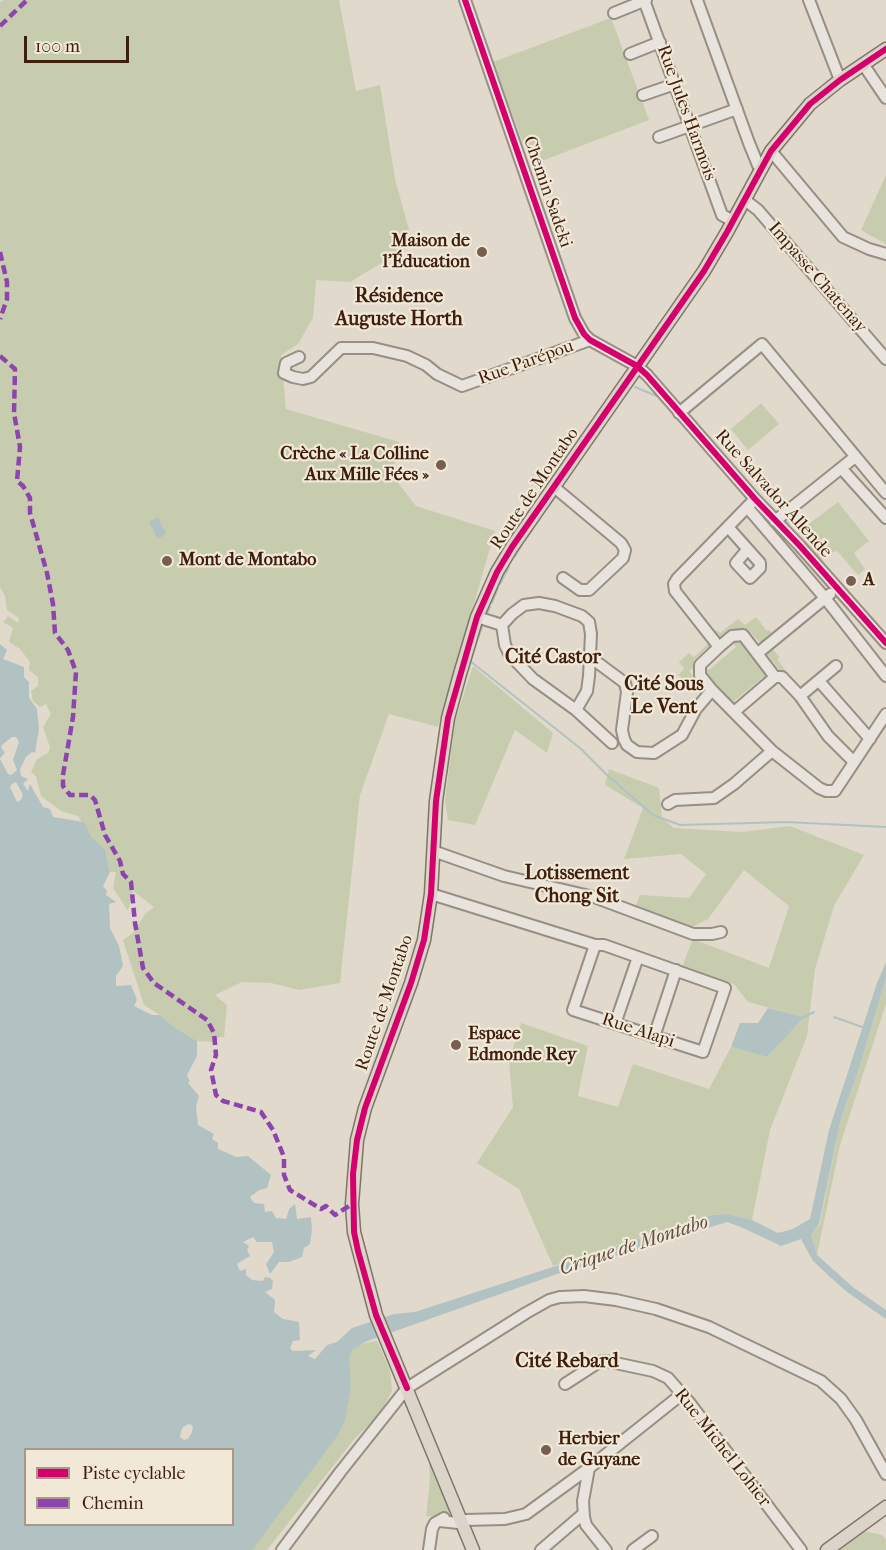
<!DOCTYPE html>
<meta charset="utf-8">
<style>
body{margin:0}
#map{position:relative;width:886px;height:1550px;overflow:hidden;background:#e1d9cb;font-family:"IM FELL French Canon",serif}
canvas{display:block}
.legend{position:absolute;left:24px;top:1448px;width:210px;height:78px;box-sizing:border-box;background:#f1e8d8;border:2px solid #a99787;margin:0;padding:8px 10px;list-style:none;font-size:18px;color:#3e1e0d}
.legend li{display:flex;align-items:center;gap:12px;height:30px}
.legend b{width:30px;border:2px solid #a99787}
.scale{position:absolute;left:24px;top:36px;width:105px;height:27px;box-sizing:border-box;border:3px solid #3e1e0d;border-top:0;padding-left:8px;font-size:18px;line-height:21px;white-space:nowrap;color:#3e1e0d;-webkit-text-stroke:4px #f1e8d8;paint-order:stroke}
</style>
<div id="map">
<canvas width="886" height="1550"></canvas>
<ul class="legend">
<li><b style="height:8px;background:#d6006c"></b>Piste cyclable</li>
<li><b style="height:8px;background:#8e44ad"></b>Chemin</li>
</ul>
<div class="scale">100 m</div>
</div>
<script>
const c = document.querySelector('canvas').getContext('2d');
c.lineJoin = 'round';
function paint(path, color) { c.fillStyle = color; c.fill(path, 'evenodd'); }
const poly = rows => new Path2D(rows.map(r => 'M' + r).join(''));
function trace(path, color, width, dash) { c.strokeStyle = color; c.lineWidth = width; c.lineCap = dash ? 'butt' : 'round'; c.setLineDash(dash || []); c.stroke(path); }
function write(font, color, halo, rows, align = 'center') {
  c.font = font + ' "IM FELL French Canon",serif'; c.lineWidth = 4.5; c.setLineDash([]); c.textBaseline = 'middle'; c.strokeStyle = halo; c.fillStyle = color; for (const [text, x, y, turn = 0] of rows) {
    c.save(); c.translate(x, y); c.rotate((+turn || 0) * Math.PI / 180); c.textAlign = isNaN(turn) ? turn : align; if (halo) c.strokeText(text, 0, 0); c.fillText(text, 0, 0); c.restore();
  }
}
paint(poly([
 [4,0,339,0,356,91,380,85,395,179,413,244,350,282,316,280,313,318,298,344,281,355,286,409,399,442,392,475,416,506,495,531,438,727,389,714,360,795,340,983,299,990,271,983,242,982,215,995,227,1005,224,1037,219,1037,215,1042,197,1041,174,1027,160,1015,144,1005,123,940,133,933,145,914,154,907,133,891,128,911,113,888,116,872,110,872,105,849,91,836,78,816,61,811,41,796,36,776,31,772,37,759,48,753,50,747,43,727,51,714,46,704,40,707,33,701,31,691,38,686,38,677,29,670,30,662,20,649,9,642,13,628,3,622,8,616,18,623,19,618,7,610,5,596,0,587,0,2],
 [611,18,649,120,531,165,493,62],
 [886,175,886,244,861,230],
 [761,403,779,424,748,450,731,429],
 [838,502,869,541,854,553,865,569,858,575,837,551,830,553,821,560,791,523,787,527,784,523,789,516,801,530],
 [756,617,767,631,769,630,774,636,762,645,749,631,745,634,740,628,734,633,731,630,724,636,721,643,711,633,716,630,720,633,738,619,745,625],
 [708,637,714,646,711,652,707,648,694,660,696,665,689,671,700,684,704,682,706,689,703,696,678,675,684,669,679,662,689,653,694,657,708,644,705,639],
 [737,639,741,640,771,676,766,682,762,678,734,701,737,706,732,706,703,671,705,666,709,670,736,647,733,643],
 [772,648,780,658,777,659,786,671,782,674,777,673,780,670,767,654],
 [473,666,553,733,547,753,515,730,475,825,448,820,445,801,455,721],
 [609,769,659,788,662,818,674,828,742,832,790,826,864,855,834,906,815,969,807,1036,770,1130,752,1220,727,1214,712,1215,553,1266,519,1189,477,1163,513,1107,509,1061,521,1023,588,1046,578,1096,618,1107,633,1064,709,1089,731,1047,767,1057,803,1017,748,1002,734,984,682,967,693,939,769,968,789,906,744,870,708,919,692,927,635,907,640,895,689,898,706,874,681,854,624,859,643,808,605,785],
 [886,978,886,1004,840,1145,817,1255,811,1235,820,1224,841,1118,858,1072],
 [377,1341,390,1370,392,1391,379,1415,355,1438,267,1550,194,1550,232,1524,307,1377,356,1345],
 [433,1463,450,1511,442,1516,434,1517,426,1516,430,1480,429,1464],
 [864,1531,882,1535,886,1540,886,1550,840,1550]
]), '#c7ccaf');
paint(poly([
 [158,517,166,534,158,539,149,522],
 [0,644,7,650,3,659,24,667,24,677,29,682,29,698,37,709,39,729,35,753,32,752,26,757,20,769,21,776,28,779,23,784,28,791,30,784,43,807,50,809,53,817,84,822,91,836,105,849,110,872,103,886,107,891,106,895,116,902,109,904,110,928,119,946,123,966,116,976,116,986,131,985,137,1000,134,1006,152,1015,160,1015,174,1027,197,1041,197,1056,187,1075,190,1081,188,1083,199,1096,196,1106,198,1125,214,1134,212,1139,218,1143,218,1149,236,1157,248,1156,271,1175,267,1188,259,1190,250,1197,254,1203,264,1204,265,1212,272,1211,276,1218,286,1219,289,1209,295,1204,297,1219,311,1217,312,1230,310,1244,304,1248,302,1257,289,1262,279,1262,270,1274,266,1264,274,1252,272,1242,257,1242,253,1237,243,1242,249,1246,247,1250,250,1256,237,1264,240,1271,246,1269,246,1275,252,1280,263,1281,265,1277,270,1278,273,1281,272,1289,265,1292,275,1300,274,1312,283,1319,299,1322,300,1340,293,1341,290,1348,293,1351,316,1350,308,1356,315,1359,327,1345,337,1342,352,1328,394,1314,415,1312,712,1215,727,1214,752,1220,778,1233,793,1229,810,1219,829,1130,877,983,886,962,886,978,858,1072,841,1118,819,1224,811,1235,817,1255,854,1288,886,1310,886,1319,847,1292,829,1276,813,1261,801,1239,781,1246,741,1227,727,1222,557,1274,367,1341,353,1349,349,1357,351,1387,345,1420,338,1435,252,1550,0,1550,0,759,8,774,11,775,17,770,13,760,19,742,16,737,12,737,3,744,1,747,5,753,0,758],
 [16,782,23,795,21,800,17,802,10,787,12,784],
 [189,1424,193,1426,192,1432,188,1439,184,1440,180,1437,181,1431,183,1427],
 [26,1450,232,1450,232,1524,26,1524],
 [768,1008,804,1017,767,1057,731,1047,740,1023,758,1023]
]), '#b2c2c3');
trace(poly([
 [635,387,659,397,663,403],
 [542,515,555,497],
 [535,525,540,519],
 [524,542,533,529],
 [515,556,522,545],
 [500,584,509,567],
 [492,603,498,588],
 [487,614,490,607],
 [474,649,483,625],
 [473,652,470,661,580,748,607,775,653,815,680,825,787,822,886,827],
 [464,682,470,662],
 [804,1017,814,1012],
 [834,1017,865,1028]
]), '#b2c2c3', 2);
const minor = poly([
 [465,0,575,318,584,334,590,340,637,366,647,375,755,499,800,546,886,643],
 [644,0,722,215,733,221],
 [697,0,749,143,758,165,762,168],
 [809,0,840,80],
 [614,13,646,0],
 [630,54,660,42],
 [863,64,886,98],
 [643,95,675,84],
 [659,137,737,109],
 [771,151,843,237,869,249,886,254],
 [745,200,758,210,886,359],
 [299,357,286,363,284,373,293,377,303,379,311,377,341,348,373,348,407,356,426,365,437,374,462,386,590,340],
 [679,413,762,344,886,493],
 [841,468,886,518],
 [554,487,621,543,625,550,623,558,589,590,580,590,563,578],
 [755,499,677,579,674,584,675,591,719,647,700,665,700,675,712,690,772,751,819,788,826,791,835,791,886,714],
 [747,507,825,598,886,676],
 [775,521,855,457],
 [728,527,760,563,760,568,750,578,736,563,747,550],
 [477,617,502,625],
 [719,647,732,636,743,635,775,677,734,712],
 [758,653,830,594],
 [590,657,625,683,627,692,622,730,624,739,627,745,637,752,654,753,682,735,696,709,712,690],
 [775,677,782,677,800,696,828,736,854,762],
 [819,681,870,739],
 [800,696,836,666],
 [576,710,587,691,589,676,591,634,589,622,582,616,555,606,539,603,524,605,512,614,502,625,505,645,510,655,533,679,576,710,612,743],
 [668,804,675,800,714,798,734,784,772,751],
 [433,851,504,876,594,897,693,934,712,934,721,932],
 [431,894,595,945],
 [595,945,604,945,725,988,703,1052,573,1010,595,945],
 [615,1024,638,957],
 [654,1037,676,970],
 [565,1384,599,1362,606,1361,653,1371,668,1378,689,1402,801,1550],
 [589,1468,583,1501,584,1517,586,1525,606,1550],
 [440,1521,458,1523,465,1520,505,1519,526,1514,589,1468,682,1394],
 [282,1550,341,1471,407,1388,526,1313,549,1300,560,1297,584,1296,616,1300,656,1309,709,1327,821,1381,841,1399,856,1420,886,1474],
 [429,1550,432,1529,435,1523,444,1518],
 [541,1550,583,1514],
 [633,1550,652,1536]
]);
const major = poly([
 [473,1550,376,1315,354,1232,352,1204,357,1140,365,1108,411,983,424,940,431,894,436,801,448,718,460,674,477,617,497,572,512,547,704,271,727,232,771,151,810,104,840,80,886,49],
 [827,1550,886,1507]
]);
trace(minor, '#978e84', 14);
trace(major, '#7f756b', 15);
trace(minor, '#e8e4dd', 10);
trace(major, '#dbd4c8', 12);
trace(poly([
 [0,26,27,0],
 [0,252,7,282,7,299,0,319],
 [0,356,15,369,14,413,20,447,17,481,23,486,30,498,30,513,47,573,53,604,55,633,68,650,76,672,73,717,63,775,63,786,70,795,90,795,95,800,105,835,120,861,123,874,131,882,135,923,143,968,154,983,207,1020,214,1033,216,1055,211,1070,216,1095,223,1101,261,1112,273,1130,284,1157,284,1175,290,1190,321,1209,326,1206,335,1215,352,1204]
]), '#8e44ad', 4.5, [9, 4.5]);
trace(poly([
 [465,0,575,318,584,334,590,340,637,366,647,375,755,499,800,546,886,643],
 [407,1388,376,1315,358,1251,354,1232,353,1174,357,1140,365,1108,411,983,424,940,431,894,436,801,448,718,477,617,497,572,512,547,704,271,727,232,771,151,810,104,840,80,886,49]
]), '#d6006c', 6);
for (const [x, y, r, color] of [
 [482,252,6,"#775f50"],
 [441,465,6,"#775f50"],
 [167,561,6,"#775f50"],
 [851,581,6,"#775f50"],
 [456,1045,6,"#775f50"],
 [546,1450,6,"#775f50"]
]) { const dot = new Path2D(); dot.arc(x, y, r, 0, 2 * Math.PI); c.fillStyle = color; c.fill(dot); trace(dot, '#f1e8d8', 2); }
write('18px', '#3e1e0d', '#f1e8d8', [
 ["Rue Jules Harmois",686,113,70],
 ["Chemin Sadeki",547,192,71],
 ["Impasse Chatenay",817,278,49],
 ["Rue Parépou",526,363,-20],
 ["Route de Montabo",535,489,-56],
 ["Rue Salvador Allende",773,494,48],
 ["Route de Montabo",385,1003,-71],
 ["Rue Alapi",638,1031,18],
 ["Rue Michel Lohier",722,1448,52]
]);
write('bold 18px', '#3e1e0d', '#f1e8d8', [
 ["Maison de",470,242,"right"],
 ["l'Éducation",470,263,"right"],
 ["Crèche « La Colline",429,455,"right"],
 ["Aux Mille Fées »",429,476,"right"],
 ["Mont de Montabo",179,561],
 ["A",863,581],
 ["Espace",468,1035],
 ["Edmonde Rey",468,1056],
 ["Herbier",558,1440],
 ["de Guyane",558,1461]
], 'left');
write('bold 20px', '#3e1e0d', '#f1e8d8', [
 ["Résidence",399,297],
 ["Auguste Horth",399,320],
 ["Cité Castor",553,658],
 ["Cité Sous",664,685],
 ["Le Vent",664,708],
 ["Lotissement",577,874],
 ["Chong Sit",577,897],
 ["Cité Rebard",567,1362]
]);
write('italic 20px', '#5b4c42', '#f1e8d8', [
 ["Crique de Montabo",634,1246,-18]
]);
</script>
